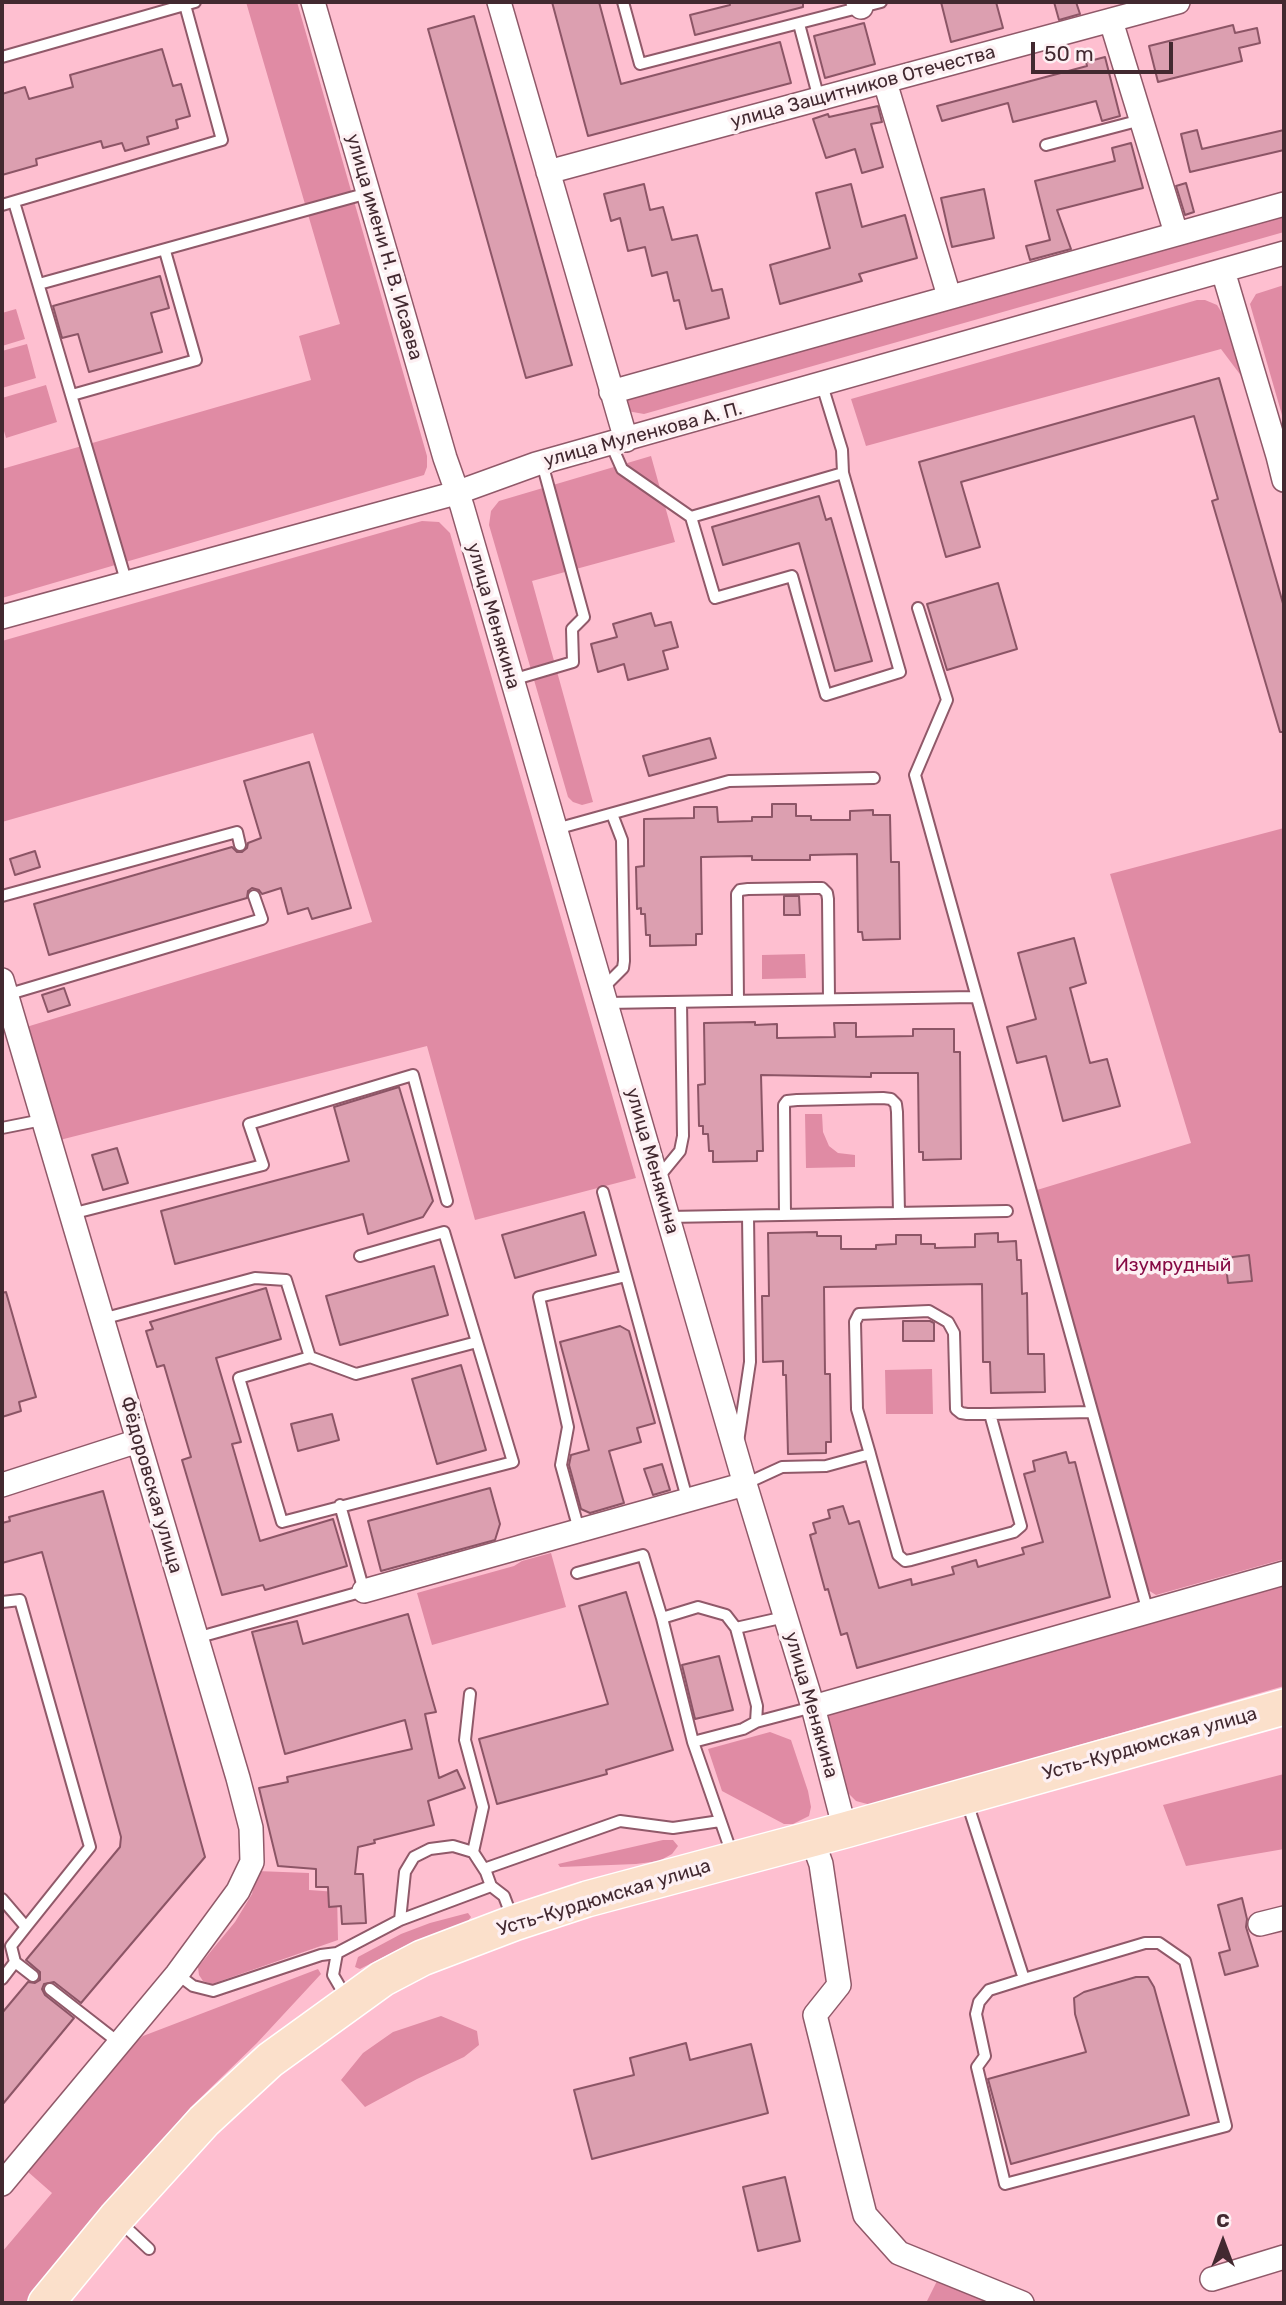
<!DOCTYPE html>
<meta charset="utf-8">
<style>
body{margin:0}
#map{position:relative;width:1286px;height:2305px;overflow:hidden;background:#febfd0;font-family:Rubik,sans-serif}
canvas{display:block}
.frame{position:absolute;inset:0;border:4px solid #422930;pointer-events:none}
.north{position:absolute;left:1188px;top:2207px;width:70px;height:70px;-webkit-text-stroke:5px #fdf0f3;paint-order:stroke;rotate:0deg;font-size:19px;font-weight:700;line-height:28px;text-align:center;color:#422930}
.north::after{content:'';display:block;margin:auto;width:24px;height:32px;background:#422930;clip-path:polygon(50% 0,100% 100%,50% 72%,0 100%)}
.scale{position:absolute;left:1031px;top:42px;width:142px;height:32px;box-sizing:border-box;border:4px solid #422930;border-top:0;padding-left:9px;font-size:21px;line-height:24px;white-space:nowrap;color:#422930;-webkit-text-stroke:5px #fdf0f3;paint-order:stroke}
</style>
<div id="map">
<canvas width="1286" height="2305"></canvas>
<div class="frame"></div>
<div class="north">С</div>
<div class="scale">50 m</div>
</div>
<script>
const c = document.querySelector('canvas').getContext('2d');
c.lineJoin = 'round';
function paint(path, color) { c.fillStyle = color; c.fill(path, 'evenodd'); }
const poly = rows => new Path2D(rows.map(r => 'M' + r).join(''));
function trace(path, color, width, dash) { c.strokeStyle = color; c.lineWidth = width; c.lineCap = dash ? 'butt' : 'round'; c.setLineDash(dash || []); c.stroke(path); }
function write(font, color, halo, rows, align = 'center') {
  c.font = font + ' Rubik,sans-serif'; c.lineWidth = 7; c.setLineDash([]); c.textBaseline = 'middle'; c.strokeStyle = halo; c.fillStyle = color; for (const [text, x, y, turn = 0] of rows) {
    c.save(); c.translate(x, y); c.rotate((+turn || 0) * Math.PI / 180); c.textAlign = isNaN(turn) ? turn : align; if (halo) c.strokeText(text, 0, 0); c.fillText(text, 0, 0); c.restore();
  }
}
paint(poly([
 [246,2,297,2,427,456,427,467,424,475,2,598,2,469,311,380,299,336,340,324],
 [1284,209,1284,232,644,414,627,411,625,404,626,395],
 [1284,285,1284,422,1250,304,1256,294],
 [1197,300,1205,300,1217,305,1222,313,1242,377,1221,349,866,446,851,399],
 [16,309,25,339,2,346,2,313],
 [27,344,36,378,2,388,2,351],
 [46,385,57,422,6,438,2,424,2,398],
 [651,456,675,542,532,581,593,802,582,805,573,802,568,797,489,525,491,511,499,501],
 [422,521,439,522,450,533,636,1178,475,1220,427,1046,56,1141,23,1028,372,922,313,733,2,822,2,641],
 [1284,828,1284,1559,1156,1595,1148,1590,1144,1583,1037,1190,1191,1143,1110,874],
 [805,954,806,978,762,979,762,955],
 [805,1114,822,1114,823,1132,829,1146,838,1153,855,1155,855,1167,806,1168],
 [932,1369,933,1414,886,1414,885,1370],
 [551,1553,566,1607,432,1645,417,1593,514,1566,522,1561],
 [1284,1579,1284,1686,871,1805,856,1801,848,1793,826,1721,829,1713],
 [770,1732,791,1740,808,1791,811,1807,809,1816,793,1824,784,1824,722,1791,708,1749],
 [1284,1774,1284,1849,1186,1866,1163,1805],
 [663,1840,673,1840,678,1846,672,1854,659,1861,636,1864,560,1867,558,1864],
 [257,1871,309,1873,309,1890,337,1892,338,1940,212,1984,203,1981,199,1975,198,1967,235,1922,252,1894],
 [468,1913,471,1917,468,1921,403,1947,360,1969,355,1967,358,1957,401,1934,430,1923],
 [318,1969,321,1974,257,2043,190,2108,25,2303,2,2303,2,2252,52,2193,27,2171,136,2042,143,2036],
 [441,2016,477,2031,479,2045,464,2057,417,2079,365,2107,341,2080,363,2053,393,2032],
 [939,2277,1000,2303,926,2303]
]), '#e08ba4');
const building = poly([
 [552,2,599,2,621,84,780,42,791,83,588,136,552,2],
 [729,2,803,2,803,7,695,35,690,15,730,5,729,2],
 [941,2,996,2,1003,28,951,42,941,2],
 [1054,2,1076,2,1080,14,1059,20,1054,2],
 [474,16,572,365,526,378,428,29,474,16],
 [864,23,875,64,825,78,814,36,864,23],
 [1233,25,1235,33,1257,28,1260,43,1239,48,1242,61,1158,82,1149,46,1233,25],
 [162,49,173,86,181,84,190,116,176,120,178,128,147,137,149,144,125,151,122,143,103,148,101,141,36,159,37,165,2,175,2,94,25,87,29,99,73,87,70,75,162,49],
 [1105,57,1120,116,1102,121,1096,101,1013,122,1008,103,942,121,937,106,1087,66,1086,62,1105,57],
 [878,106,882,122,871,124,883,167,862,173,855,149,826,158,813,119,828,114,829,117,878,106],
 [1197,130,1202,149,1284,130,1284,150,1190,172,1181,134,1197,130],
 [1131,143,1143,188,1057,210,1071,249,1030,260,1026,246,1050,240,1035,181,1115,161,1112,148,1131,143],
 [1186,183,1194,212,1185,215,1176,186,1186,183],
 [644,184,650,210,663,207,672,240,697,235,712,291,722,289,729,318,686,329,679,300,674,301,667,272,652,276,645,247,628,251,620,218,611,221,604,194,644,184],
 [851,184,862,227,905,215,917,258,859,274,862,281,780,304,770,265,830,248,816,193,851,184],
 [984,189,994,238,952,247,941,198,984,189],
 [160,276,169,308,151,313,162,352,89,372,78,334,62,338,53,306,160,276],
 [1219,378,1284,607,1284,732,1280,732,1212,501,1218,499,1194,416,961,482,980,547,946,557,919,462,1219,378],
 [819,496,826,520,831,518,872,661,835,671,799,543,723,565,712,527,819,496],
 [998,583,1017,649,947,670,927,604,998,583],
 [651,613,655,626,671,622,678,647,663,651,668,669,628,680,624,664,598,672,591,644,617,637,613,624,651,613],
 [710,738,716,758,649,776,643,756,710,738],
 [309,762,351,908,312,919,308,908,288,914,281,888,262,894,259,890,252,888,248,891,247,898,49,955,34,904,232,847,237,852,242,852,247,848,248,843,261,838,244,781,309,762],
 [772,804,796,804,796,816,811,816,811,820,850,820,850,811,873,810,873,815,890,815,891,862,899,862,900,939,863,940,862,932,858,932,857,854,810,855,810,860,752,860,752,856,701,857,702,934,696,934,696,945,650,946,650,935,646,935,645,914,641,914,641,908,637,909,636,867,644,866,644,819,694,818,694,807,717,807,718,822,752,821,752,817,772,817,772,804],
 [35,851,40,867,15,875,10,859,35,851],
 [784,896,799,896,800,915,784,915,784,896],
 [1074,938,1086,983,1070,988,1090,1063,1107,1059,1120,1106,1063,1121,1046,1056,1017,1063,1007,1027,1036,1019,1018,953,1074,938],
 [64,988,70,1005,48,1012,42,995,64,988],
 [755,1022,755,1025,777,1024,777,1038,835,1037,834,1023,856,1023,856,1037,913,1036,913,1029,954,1029,954,1052,960,1052,961,1159,923,1160,923,1152,919,1152,918,1073,871,1073,871,1077,761,1075,763,1151,757,1151,757,1161,713,1162,713,1151,709,1151,708,1134,703,1134,703,1126,699,1126,698,1085,705,1084,704,1023,755,1022],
 [399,1087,433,1201,423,1217,368,1234,363,1214,175,1264,161,1211,349,1161,334,1107,399,1087],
 [117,1148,128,1183,103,1190,92,1155,117,1148],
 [584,1212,596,1255,515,1278,502,1235,584,1212],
 [817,1232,817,1236,841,1236,841,1249,876,1249,876,1245,896,1244,896,1235,921,1235,921,1244,935,1244,935,1248,975,1247,975,1234,998,1233,998,1242,1016,1241,1017,1260,1021,1260,1022,1294,1027,1293,1028,1354,1044,1354,1045,1392,991,1393,990,1362,983,1362,982,1284,824,1287,825,1374,830,1374,831,1442,826,1442,826,1453,788,1454,786,1375,783,1375,783,1361,763,1362,762,1296,769,1296,768,1233,817,1232],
 [1249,1255,1252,1281,1228,1283,1225,1258,1249,1255],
 [434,1266,448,1315,340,1345,326,1296,434,1266],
 [266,1288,281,1339,216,1358,241,1442,232,1444,260,1541,333,1519,347,1566,265,1590,263,1585,222,1595,182,1460,191,1457,164,1365,157,1367,146,1331,153,1329,150,1322,266,1288],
 [6,1292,36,1397,19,1402,21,1411,2,1417,2,1293,6,1292],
 [903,1321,930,1321,934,1323,934,1341,903,1341,903,1321],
 [620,1326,629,1331,655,1423,637,1428,641,1442,609,1451,624,1503,590,1513,581,1509,569,1465,571,1455,589,1450,560,1342,620,1326],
 [461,1365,486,1450,437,1464,412,1379,461,1365],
 [332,1414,339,1440,298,1451,291,1424,332,1414],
 [1066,1452,1069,1463,1075,1462,1110,1597,857,1668,847,1633,841,1635,828,1589,825,1590,810,1535,816,1533,813,1523,830,1518,828,1510,843,1506,849,1524,859,1521,879,1588,911,1579,912,1585,954,1574,952,1567,976,1560,978,1567,1024,1554,1022,1548,1043,1542,1024,1474,1035,1471,1033,1461,1066,1452],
 [662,1464,670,1490,653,1495,644,1469,662,1464],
 [490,1488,500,1524,495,1540,381,1571,368,1521,490,1488],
 [103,1491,205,1857,81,2003,54,1982,44,1984,42,1989,45,1995,74,2018,2,2105,2,2013,28,1982,35,1983,40,1980,40,1972,26,1960,120,1847,121,1837,42,1552,2,1563,2,1523,10,1521,9,1517,103,1491],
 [626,1592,673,1750,606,1770,607,1774,497,1804,479,1739,608,1704,579,1606,626,1592],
 [408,1614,436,1712,425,1714,439,1778,457,1770,465,1788,428,1801,434,1825,374,1840,375,1843,358,1847,355,1874,363,1874,366,1923,342,1924,341,1906,329,1907,328,1887,316,1887,316,1869,278,1866,259,1788,288,1782,287,1777,412,1749,405,1720,285,1754,252,1632,297,1621,303,1644,408,1614],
 [719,1656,733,1710,695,1719,682,1665,719,1656],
 [1242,1898,1247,1919,1246,1927,1258,1966,1225,1975,1219,1953,1230,1950,1218,1905,1242,1898],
 [1136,1977,1148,1977,1154,1987,1189,2115,1011,2164,988,2079,1086,2052,1075,2014,1074,1998,1084,1992,1136,1977],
 [686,2043,690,2060,751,2044,768,2113,592,2159,574,2090,634,2075,630,2058,686,2043],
 [785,2177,800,2241,758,2251,743,2187,785,2177]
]);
paint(building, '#dc9fb0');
trace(building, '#8c5566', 2);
const service = poly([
 [623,2,640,64,881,2],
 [799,24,819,99],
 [2,57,195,2],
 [1046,145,1141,120],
 [14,202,127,584],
 [2,205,222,140,185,5],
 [39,284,368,193],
 [822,385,842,450,843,473],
 [72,395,196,360,165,251],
 [611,444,622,469,691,517,715,598,792,576,826,695,900,672,843,473,691,517],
 [918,608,947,700,915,775,1148,1612],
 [512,680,573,662,572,629,584,617,542,463],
 [556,829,729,781,874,778],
 [2,896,237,832,240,845],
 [602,989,623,968,624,961,622,840,612,814],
 [6,995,262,919,254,896],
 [738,1001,737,894,740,890,748,889,815,888,822,888,827,893,828,899,829,999],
 [606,1003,975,997],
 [2,1128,42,1120],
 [657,1179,680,1151,683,1136,681,1002],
 [603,1192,626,1276],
 [71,1214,263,1165,249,1124,413,1075,447,1201],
 [785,1215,784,1105,787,1101,797,1100,883,1098,891,1099,896,1104,897,1112,899,1213],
 [668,1217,1007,1211],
 [360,1256,444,1232,513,1462,282,1522,239,1378,310,1357,356,1374,477,1342],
 [102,1319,255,1278,286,1280,310,1357],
 [738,1442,750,1362,748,1216],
 [870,1454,898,1555,905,1561,911,1560,1014,1532,1021,1526,990,1414,1092,1412],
 [745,1484,782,1467,826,1466,870,1454,857,1409,855,1322,859,1314,929,1311,948,1322,954,1333,956,1409,961,1413,967,1414,990,1414],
 [579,1530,561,1465,568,1427,539,1297,626,1276,688,1502],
 [577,1573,643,1555,662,1618,693,1742,733,1857],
 [2,1602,20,1600,90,1847,26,1927,2,1899],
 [662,1618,698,1607,726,1615,736,1628,785,1617],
 [196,1638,364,1591,340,1505],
 [470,1694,465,1740,483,1807,473,1852],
 [756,1722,813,1707],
 [693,1742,743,1729,756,1722,757,1706,736,1628],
 [967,1802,1024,1979,1145,1943,1159,1943,1185,1961,1226,2126,1005,2184,977,2067,985,2056,976,2014,979,2002,989,1990,1024,1979],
 [484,1869,620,1821,673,1828,720,1821],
 [400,1920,405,1872,414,1857,430,1849,453,1846,473,1852,486,1872,491,1886,504,1896,513,1920],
 [337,1953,333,1975,347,1999],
 [15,1962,33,1976],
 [177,1974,193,1986,213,1991,321,1955,337,1953,400,1920,491,1886],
 [2,1979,15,1962,11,1946,26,1927],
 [50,1989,118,2042],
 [118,2220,149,2249]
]);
const minor = poly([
 [313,2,445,458,462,506,745,1484,813,1707,845,1830],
 [499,2,626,440],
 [858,2,861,7],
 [1111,21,1176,233],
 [885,82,949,296],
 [548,172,1178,2],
 [1223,271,1278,456,1284,454],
 [611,392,1284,204],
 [1278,456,1284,480],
 [2,617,456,493,536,464,1284,253],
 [2,980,238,1778,251,1828,252,1862,238,1891,177,1974,2,2184],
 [2,1485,138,1441],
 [364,1591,745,1484],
 [813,1707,1284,1573],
 [812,1839,821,1864,839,1985,815,2015,865,2215,899,2253,1022,2303],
 [1260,1924,1284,1918],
 [1212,2279,1284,2257]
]);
const primary = poly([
 [46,2303,116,2218,204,2121,270,2060,382,1979,422,1958,514,1923,587,1899,845,1830,1284,1707]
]);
trace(service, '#905969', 14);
trace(minor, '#905969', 26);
trace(primary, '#fff', 38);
trace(service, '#fff', 10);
trace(minor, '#fff', 23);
trace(primary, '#fbe0cb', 35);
write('19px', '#422930', '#fdf0f3', [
 ["улица Защитников Отечества",863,87,-15],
 ["улица имени Н. В. Исаева",384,247,74],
 ["улица Муленкова А. П.",643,435,-15],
 ["улица Менякина",493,616,74],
 ["улица Менякина",652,1161,74],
 ["Фёдоровская улица",151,1485,74],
 ["улица Менякина",811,1705,74],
 ["Усть-Курдюмская улица",1150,1744,-16],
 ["Усть-Курдюмская улица",604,1898,-17]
]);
write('19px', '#860a44', '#fdf0f3', [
 ["Изумрудный",1173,1266]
]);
</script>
